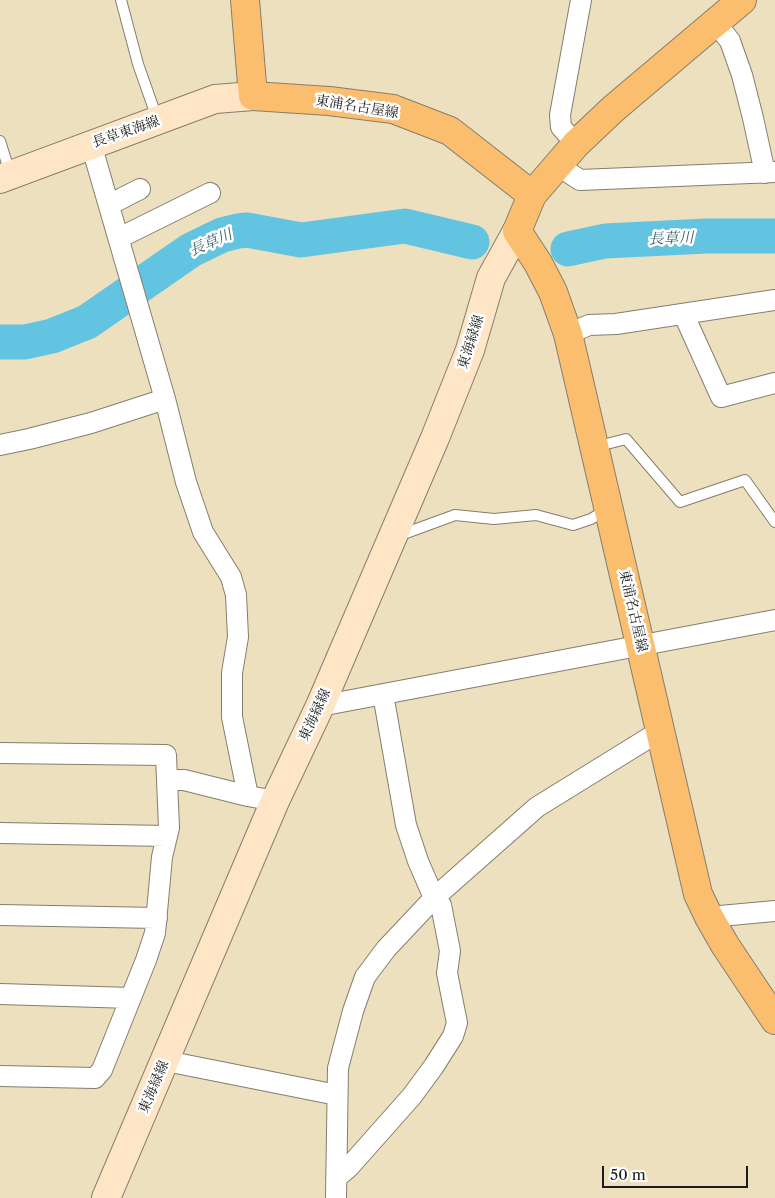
<!DOCTYPE html>
<meta charset="utf-8">
<style>
body{margin:0}
#map{position:relative;width:775px;height:1198px;overflow:hidden;background:#ede0be;font-family:"Libre Caslon Text",serif}
canvas{display:block}
.scale{position:absolute;left:602px;top:1166px;width:146px;height:22px;box-sizing:border-box;border:2px solid #1c1c1c;border-top:0;padding-left:6px;font-size:15px;line-height:18px;white-space:nowrap;color:#1c1c1c;-webkit-text-stroke:4px #fff;paint-order:stroke}
</style>
<div id="map">
<canvas width="775" height="1198"></canvas>
<div class="scale">50 m</div>
</div>
<script>
const c = document.querySelector('canvas').getContext('2d');
c.lineJoin = 'round';
const poly = rows => new Path2D(rows.map(r => 'M' + r).join(''));
function trace(path, color, width, dash) { c.strokeStyle = color; c.lineWidth = width; c.lineCap = dash ? 'butt' : 'round'; c.setLineDash(dash || []); c.stroke(path); }
function write(font, color, halo, rows, align = 'center') {
  c.font = font + ' "Libre Caslon Text","Noto Serif JP",serif'; c.lineWidth = 5; c.setLineDash([]); c.textBaseline = 'middle'; c.strokeStyle = halo; c.fillStyle = color; for (const [text, x, y, turn = 0] of rows) {
    c.save(); c.translate(x, y); c.rotate((+turn || 0) * Math.PI / 180); c.textAlign = isNaN(turn) ? turn : align; if (halo) c.strokeText(text, 0, 0); c.fillText(text, 0, 0); c.restore();
  }
}
trace(poly([
 [568,249,605,241,707,236,775,236],
 [0,342,25,342,52,336,87,322,191,250,222,235,238,231,247,230,301,240,405,226,472,242]
]), '#63c4e1', 35);
const service = poly([
 [121,0,138,64,157,118],
 [0,141,10,173],
 [595,447,626,439,680,502,745,480,775,522],
 [399,530,406,533,455,515,494,519,536,515,573,525,591,519,601,513,609,511]
]);
const minor = poly([
 [716,23,730,41,742,75,753,118,765,173],
 [91,144,165,399,186,482,203,532,231,577,236,595,238,637,232,673,232,717,248,796,275,801],
 [576,144,561,127,560,115,581,0],
 [557,165,580,180,775,172],
 [109,205,140,189],
 [119,238,210,193],
 [684,315,721,397,775,383],
 [568,334,589,325,616,324,775,300],
 [0,445,29,439,91,423,165,399],
 [320,706,775,620],
 [0,753,166,755,169,828,162,857,155,933,146,960,102,1070,95,1078,0,1076],
 [167,780,184,780,248,796],
 [0,833,167,836],
 [0,915,157,918],
 [709,917,775,911],
 [0,994,131,998],
 [166,1061,337,1095],
 [336,1178,349,1167,412,1096,434,1066,453,1036,457,1023,447,973,450,951,441,905,434,898,418,861,406,825,383,694],
 [336,1198,338,1068,353,1011,365,977,386,949,434,898,537,807,660,731]
]);
const secondary = poly([
 [0,179,215,99,253,96],
 [106,1198,275,801,320,706,435,438,470,350,491,278,517,231]
]);
const primary = poly([
 [245,0,253,96,329,101,393,109,450,131,532,195],
 [742,0,613,109,576,144,532,195,517,231,538,263,553,292,568,334,698,894,709,917,725,945,775,1020]
]);
trace(service, '#847e6d', 12);
trace(minor, '#847e6d', 22);
trace(secondary, '#847e6d', 30);
trace(primary, '#847e6d', 30);
trace(service, '#fff', 10);
trace(minor, '#fff', 20);
trace(secondary, '#fde5c5', 28);
trace(primary, '#fbbe6e', 28);
write('14px', '#1c1c1c', '#fff', [
 ["東浦名古屋線",357,107,9],
 ["長草東海線",126,132,-19],
 ["東海緑線",471,342,-72],
 ["東浦名古屋線",633,611,77],
 ["東海緑線",315,715,-65],
 ["東海緑線",154,1087,-67]
]);
write('italic 15px', '#385f6b', '#fff', [
 ["長草川",671,239,-2],
 ["長草川",211,243,-24]
]);
</script>
